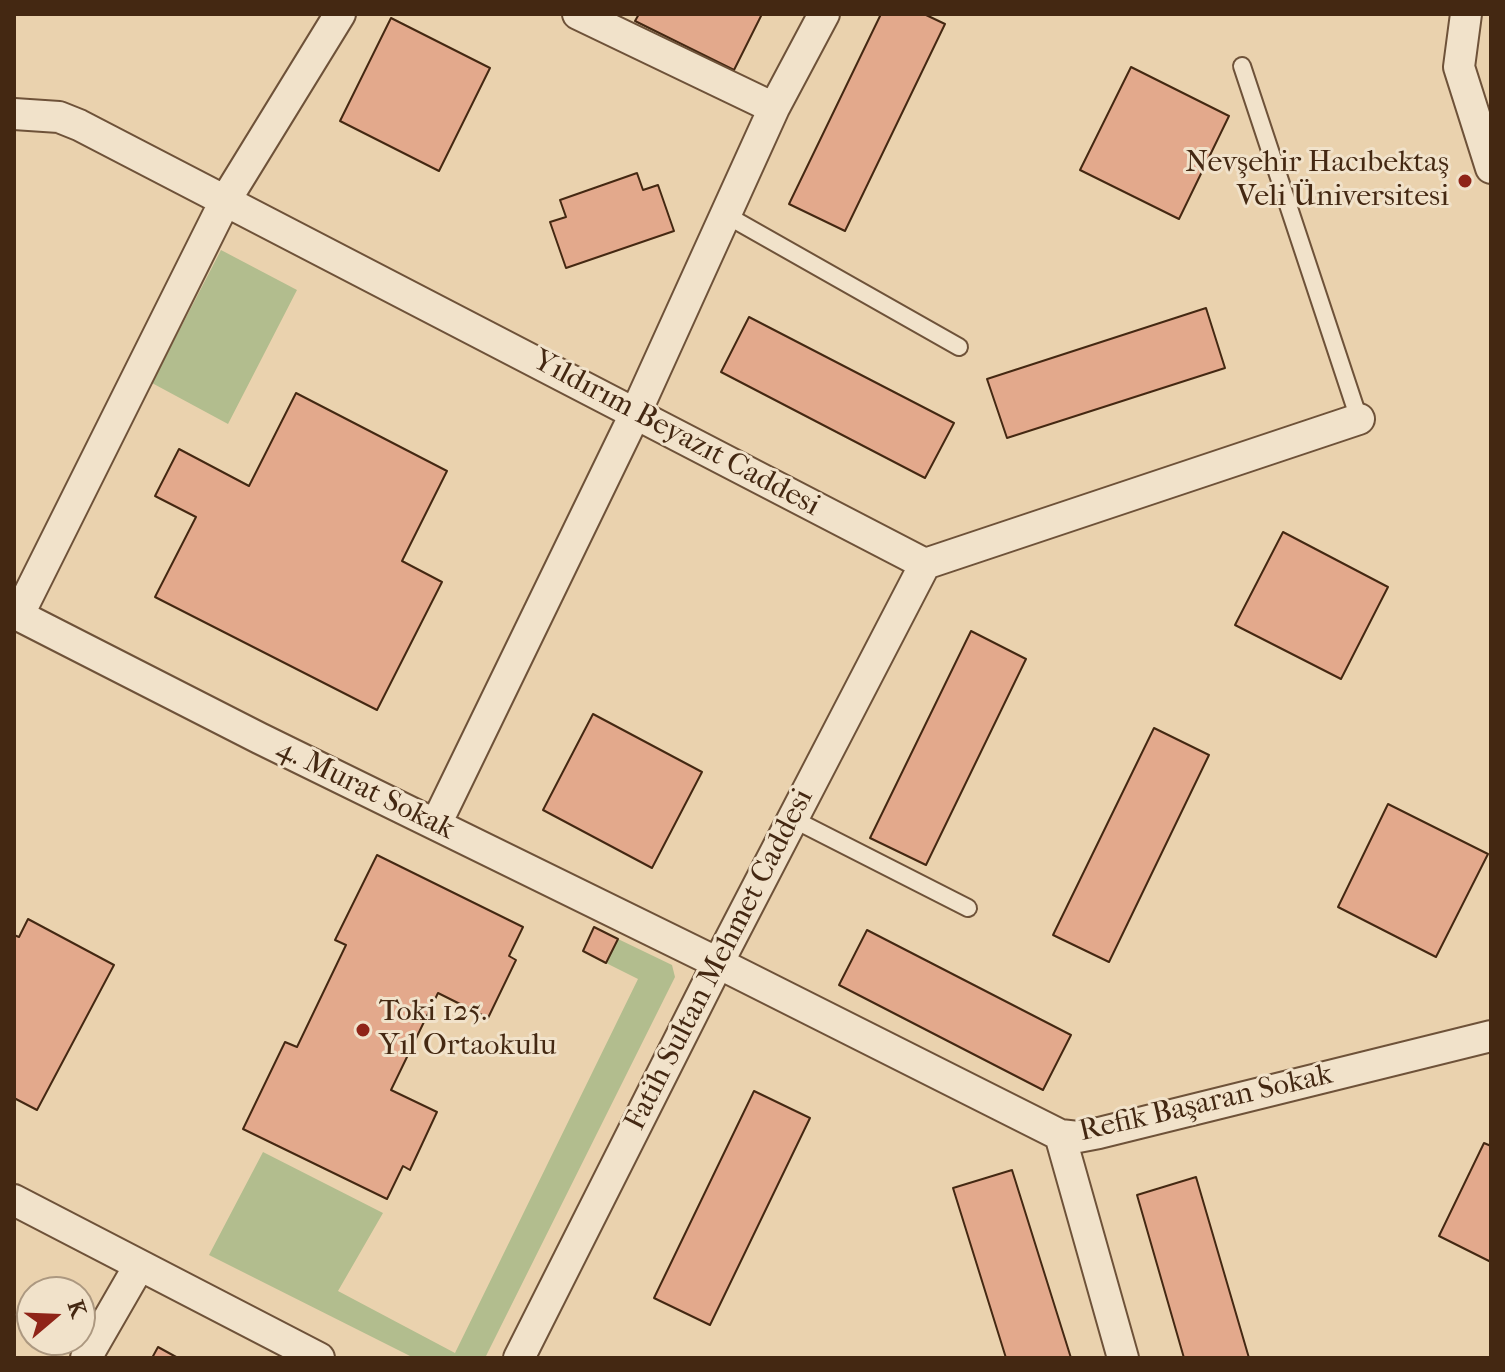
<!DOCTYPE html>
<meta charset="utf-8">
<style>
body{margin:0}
#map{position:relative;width:1505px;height:1372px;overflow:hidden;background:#ead2ae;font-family:"IM FELL French Canon",serif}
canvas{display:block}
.frame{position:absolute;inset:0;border:16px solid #442812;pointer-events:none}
.north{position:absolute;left:16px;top:1276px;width:80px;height:80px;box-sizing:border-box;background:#f1e2ca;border:2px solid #ac9880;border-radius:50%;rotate:71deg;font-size:22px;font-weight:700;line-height:32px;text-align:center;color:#442812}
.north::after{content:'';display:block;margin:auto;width:28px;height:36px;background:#8f2418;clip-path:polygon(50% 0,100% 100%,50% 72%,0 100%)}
</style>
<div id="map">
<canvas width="1505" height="1372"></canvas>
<div class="frame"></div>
<div class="north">K</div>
</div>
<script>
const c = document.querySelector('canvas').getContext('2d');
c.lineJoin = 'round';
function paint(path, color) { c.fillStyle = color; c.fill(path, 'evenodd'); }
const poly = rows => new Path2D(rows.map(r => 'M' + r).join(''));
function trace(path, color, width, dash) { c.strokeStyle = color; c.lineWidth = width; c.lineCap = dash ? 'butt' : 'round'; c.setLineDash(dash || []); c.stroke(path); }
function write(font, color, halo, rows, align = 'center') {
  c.font = font + ' "IM FELL French Canon",serif'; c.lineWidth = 6; c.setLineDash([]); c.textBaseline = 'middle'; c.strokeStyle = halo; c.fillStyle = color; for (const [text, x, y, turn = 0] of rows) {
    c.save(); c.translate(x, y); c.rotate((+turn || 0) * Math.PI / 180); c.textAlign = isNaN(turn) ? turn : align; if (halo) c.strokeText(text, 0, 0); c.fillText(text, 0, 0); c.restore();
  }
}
paint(poly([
 [221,250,297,290,228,424,152,383],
 [618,939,672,965,675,977,485,1358,414,1358,209,1255,263,1152,383,1213,338,1291,455,1353,638,979,606,963]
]), '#b2bd8e');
const building = poly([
 [639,14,762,14,734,70,635,21,639,14],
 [881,14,924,14,945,24,845,231,789,204,881,14],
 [391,18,490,68,439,171,340,121,391,18],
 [1131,67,1229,116,1179,219,1080,170,1131,67],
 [637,173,643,190,658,185,674,231,566,268,550,222,566,217,560,200,637,173],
 [1206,308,1225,368,1007,438,987,379,1206,308],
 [749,317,954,423,925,478,721,372,749,317],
 [296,393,447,471,402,561,442,582,377,710,155,597,196,517,155,496,179,449,249,486,296,393],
 [1283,532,1388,587,1341,679,1235,625,1283,532],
 [971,631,1026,659,926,865,870,838,971,631],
 [593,714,702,772,652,868,543,810,593,714],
 [1154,728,1209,755,1109,962,1053,935,1154,728],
 [1388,804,1488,854,1436,957,1338,907,1388,804],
 [377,855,523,927,509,956,516,960,488,1018,438,993,391,1090,437,1112,410,1170,403,1166,387,1199,243,1129,285,1042,297,1047,346,945,335,940,377,855],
 [28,919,114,965,37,1110,14,1098,14,935,19,937,28,919],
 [594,927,618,939,606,963,583,951,594,927],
 [867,930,1071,1035,1043,1090,839,985,867,930],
 [754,1091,810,1118,710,1325,654,1298,754,1091],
 [1484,1143,1491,1146,1491,1262,1439,1236,1484,1143],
 [1012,1170,1071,1358,1006,1358,953,1188,1012,1170],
 [1196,1177,1249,1358,1184,1358,1137,1195,1196,1177],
 [158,1347,178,1358,152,1358,158,1347]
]);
paint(building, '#e3a98c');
trace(building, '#442812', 2);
const lane = poly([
 [1242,66,1359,419],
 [726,215,959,347],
 [793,819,968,908]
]);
const street = poly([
 [578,14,774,108],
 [1466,14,1459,67,1491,168],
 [14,114,59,117,79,125,925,564,1359,419],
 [14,613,259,738,718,963,1060,1135,1078,1137,1099,1133,1491,1036],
 [19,614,225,201,340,14],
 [436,824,636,412,774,108,824,14],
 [1060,1135,1123,1358],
 [14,1200,319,1358],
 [86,1358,139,1266],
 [519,1358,718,963,925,564]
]);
trace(lane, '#6e5239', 20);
trace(street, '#6e5239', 34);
trace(lane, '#f1e2ca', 16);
trace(street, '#f1e2ca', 30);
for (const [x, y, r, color] of [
 [1465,181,8,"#8f2418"],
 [363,1030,8,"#8f2418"]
]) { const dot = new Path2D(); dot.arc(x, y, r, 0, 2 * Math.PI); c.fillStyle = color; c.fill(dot); trace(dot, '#f1e2ca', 3); }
write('30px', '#442812', '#f1e2ca', [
 ["Nevşehir Hacıbektaş",1449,164],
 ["Veli Üniversitesi",1449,198],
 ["Toki 125.",379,1013,"left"],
 ["Yıl Ortaokulu",379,1047,"left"]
], 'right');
write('30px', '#442812', '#f1e2ca', [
 ["Yıldırım Beyazıt Caddesi",676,434,28],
 ["4. Murat Sokak",365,790,26],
 ["Fatih Sultan Mehmet Caddesi",720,960,-63],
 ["Refik Başaran Sokak",1206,1104,-13]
]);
</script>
